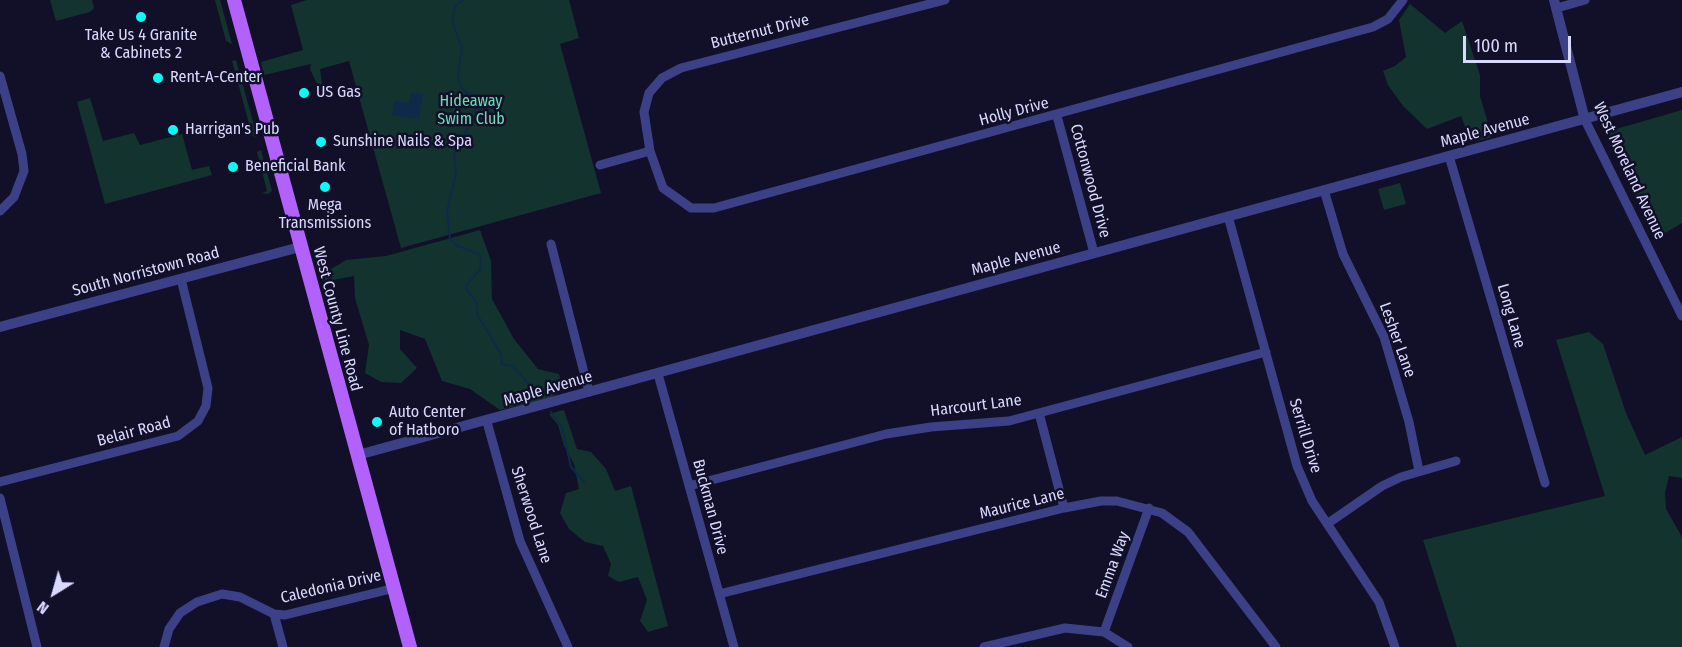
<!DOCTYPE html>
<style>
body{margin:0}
#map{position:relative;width:1682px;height:647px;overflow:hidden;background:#121029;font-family:"Fira Sans Condensed",sans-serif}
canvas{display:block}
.north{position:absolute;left:24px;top:563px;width:60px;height:60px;-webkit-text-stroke:4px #121029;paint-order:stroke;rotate:217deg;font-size:16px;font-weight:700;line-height:24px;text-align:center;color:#d9d9ff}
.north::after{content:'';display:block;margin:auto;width:21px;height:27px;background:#d9d9ff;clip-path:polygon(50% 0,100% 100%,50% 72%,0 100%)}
.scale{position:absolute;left:1463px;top:36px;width:108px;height:27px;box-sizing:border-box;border:3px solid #d9d9ff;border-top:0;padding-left:8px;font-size:18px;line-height:21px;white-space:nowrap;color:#d9d9ff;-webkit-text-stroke:4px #121029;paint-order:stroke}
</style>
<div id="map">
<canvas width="1682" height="647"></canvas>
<div class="north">N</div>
<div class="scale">100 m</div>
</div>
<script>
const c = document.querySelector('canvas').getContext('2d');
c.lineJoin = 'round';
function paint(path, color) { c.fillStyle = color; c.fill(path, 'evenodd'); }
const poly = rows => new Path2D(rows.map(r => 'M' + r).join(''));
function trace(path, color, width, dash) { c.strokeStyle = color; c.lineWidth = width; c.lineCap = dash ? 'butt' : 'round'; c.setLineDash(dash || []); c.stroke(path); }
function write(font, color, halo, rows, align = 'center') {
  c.font = font + ' "Fira Sans Condensed",sans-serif'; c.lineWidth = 5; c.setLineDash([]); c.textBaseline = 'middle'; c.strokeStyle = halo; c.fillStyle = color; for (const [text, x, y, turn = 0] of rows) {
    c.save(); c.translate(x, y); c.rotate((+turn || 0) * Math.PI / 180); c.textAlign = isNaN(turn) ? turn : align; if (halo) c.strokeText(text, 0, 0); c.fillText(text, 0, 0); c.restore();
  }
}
paint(poly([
 [50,0,92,0,94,8,90,12,56,21],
 [215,0,220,0,232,44,226,41],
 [307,0,569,0,579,38,560,44,601,193,401,248,349,61,320,69,323,90,319,88,310,69,311,64,264,75,261,62,303,50,291,5],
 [1410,4,1445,33,1462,21,1480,75,1480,96,1492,137,1477,141,1466,129,1461,116,1427,129,1403,106,1388,85,1383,71,1395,66,1406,57,1399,20],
 [236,60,257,136,255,137,252,135,238,83,232,61],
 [90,98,103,141,134,133,140,145,182,134,192,170,209,166,212,175,105,204,77,102],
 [1682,110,1682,223,1655,239,1606,132],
 [261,150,272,191,268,194,262,193,267,191,257,152],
 [1400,183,1406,204,1384,210,1378,189],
 [480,230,491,261,492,299,514,339,538,369,559,374,562,390,551,398,500,410,470,389,442,381,425,339,400,330,400,349,417,368,401,383,381,382,365,373,369,345,355,298,354,276,328,281,321,281,318,277,346,260,386,256],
 [1589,332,1603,344,1626,413,1645,455,1682,437,1682,478,1669,476,1665,493,1666,509,1682,537,1682,647,1457,647,1423,540,1605,496,1556,340],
 [564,410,577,449,591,452,606,469,615,491,631,486,668,626,648,632,640,621,647,600,638,577,619,582,608,576,611,564,603,546,585,542,569,529,560,513,566,493,579,489,574,464,564,446,558,425,549,414]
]), '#13332e');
paint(poly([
 [411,93,423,94,419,119,392,115,394,101,409,103]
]), '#0d2a4b');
trace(poly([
 [463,0,455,6,452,21,462,48,458,76,460,85,466,93,473,95,478,108,454,155,456,173,447,212,450,240,458,246,479,254,481,258,480,270,466,285,466,289,477,303,477,314,501,354,502,364,513,366,532,388,545,395],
 [551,412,562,428,571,467,585,483]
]), '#0d2a4b', 2);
trace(poly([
 [945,0,681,68,662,78,649,93,644,112,650,151,663,188,691,208,714,208,1373,27,1388,19,1403,0],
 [1557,8,1585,0],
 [0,76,22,154,24,171,14,197,0,211],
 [1057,116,1094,253],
 [1585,120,1682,316],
 [1449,156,1545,483],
 [600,165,650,151],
 [1324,190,1343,254,1384,337,1409,422,1419,471],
 [1228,216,1297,466,1312,501,1379,602,1395,647],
 [551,244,589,392],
 [658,374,734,647],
 [1039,413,1064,508],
 [487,422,520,541,568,647],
 [0,482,178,436,198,421,206,406,208,388,181,279],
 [689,486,886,434,931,427,1009,421,1266,352],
 [0,498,37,647],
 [1327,524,1382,486,1401,477,1456,461],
 [719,594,1064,508,1101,501,1117,501,1162,513,1188,532,1276,647],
 [274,614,285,615,395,588],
 [1104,632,1149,508],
 [164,647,169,629,180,613,197,602,222,594,240,597,274,614,283,647],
 [984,647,1065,628,1104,632,1128,647]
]), '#3c4187', 9);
trace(poly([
 [1554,0,1585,120],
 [0,327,300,247],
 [358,455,1682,92]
]), '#3c4187', 10);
trace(poly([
 [234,0,410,647]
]), '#b261fd', 14);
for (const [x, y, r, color] of [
 [141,17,6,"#07fcfa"],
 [158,78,6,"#07fcfa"],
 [304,93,6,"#07fcfa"],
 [173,130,6,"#07fcfa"],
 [321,142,6,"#07fcfa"],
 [233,167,6,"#07fcfa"],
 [325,187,6,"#07fcfa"],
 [377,422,6,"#07fcfa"]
]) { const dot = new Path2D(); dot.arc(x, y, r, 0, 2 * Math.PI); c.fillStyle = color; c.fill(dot); trace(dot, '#121029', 2); }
write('16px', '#d9d9ff', '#121029', [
 ["Butternut Drive",760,32,-14],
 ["Holly Drive",1014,112,-15],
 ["Maple Avenue",1485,131,-15],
 ["West Moreland Avenue",1629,171,65],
 ["Cottonwood Drive",1090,181,75],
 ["Maple Avenue",1016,259,-15],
 ["South Norristown Road",146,272,-15],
 ["Long Lane",1511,316,74],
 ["West County Line Road",337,319,75],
 ["Lesher Lane",1397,340,70],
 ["Maple Avenue",548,389,-16],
 ["Harcourt Lane",976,406,-7],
 ["Belair Road",134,432,-15],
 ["Serrill Drive",1305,436,73],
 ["Maurice Lane",1022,504,-14],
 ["Buckman Drive",710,507,75],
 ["Sherwood Lane",531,515,72],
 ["Emma Way",1113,565,-70],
 ["Caledonia Drive",331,587,-13]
]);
write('16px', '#d9d9ff', '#121029', [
 ["Take Us 4 Granite",141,36,"center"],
 ["& Cabinets 2",141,54,"center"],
 ["Rent-A-Center",170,78],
 ["US Gas",316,93],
 ["Harrigan's Pub",185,130],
 ["Sunshine Nails & Spa",333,142],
 ["Beneficial Bank",245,167],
 ["Mega",325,206,"center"],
 ["Transmissions",325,224,"center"],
 ["Auto Center",389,413],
 ["of Hatboro",389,431]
], 'left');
write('16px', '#64dfb3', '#121029', [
 ["Hideaway",471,102],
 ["Swim Club",471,120]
]);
</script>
